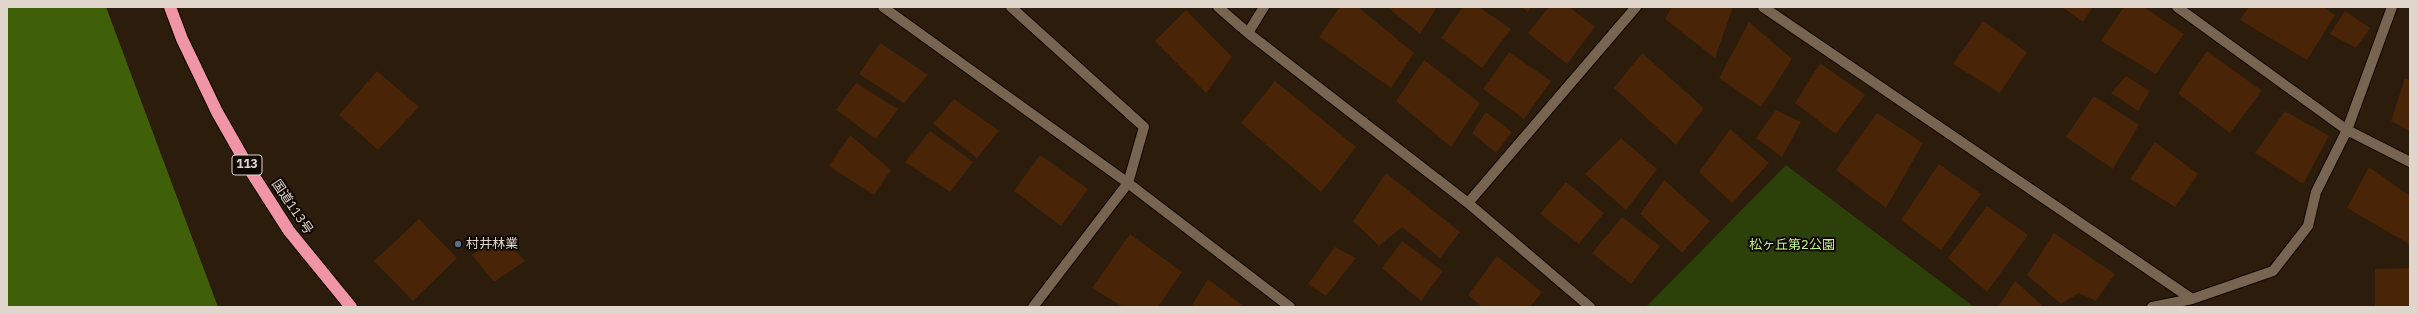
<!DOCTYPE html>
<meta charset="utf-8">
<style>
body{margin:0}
#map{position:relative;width:2417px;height:314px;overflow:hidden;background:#2b1c0b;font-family:"IBM Plex Sans",sans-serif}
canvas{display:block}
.frame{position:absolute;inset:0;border:8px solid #e1d6cb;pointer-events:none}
</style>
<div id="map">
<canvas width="2417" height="314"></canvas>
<div class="frame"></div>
</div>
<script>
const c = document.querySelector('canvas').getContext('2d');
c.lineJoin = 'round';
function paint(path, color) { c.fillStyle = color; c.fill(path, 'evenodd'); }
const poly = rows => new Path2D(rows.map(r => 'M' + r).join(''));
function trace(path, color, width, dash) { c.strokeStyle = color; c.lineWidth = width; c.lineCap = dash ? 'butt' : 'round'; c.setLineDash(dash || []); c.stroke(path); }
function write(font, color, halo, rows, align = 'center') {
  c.font = font + ' "IBM Plex Sans","Noto Sans JP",sans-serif'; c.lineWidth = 4; c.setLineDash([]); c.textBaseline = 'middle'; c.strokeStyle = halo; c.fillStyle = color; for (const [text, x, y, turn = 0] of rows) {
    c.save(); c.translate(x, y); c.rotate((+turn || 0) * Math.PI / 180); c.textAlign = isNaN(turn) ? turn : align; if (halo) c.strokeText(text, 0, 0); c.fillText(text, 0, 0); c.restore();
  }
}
paint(poly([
 [1786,165,1974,307,1646,307]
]), '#2b4109');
paint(poly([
 [7,7,106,7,218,307,7,307]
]), '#3f6009');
paint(poly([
 [1340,7,1358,7,1414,53,1391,88,1319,37],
 [1387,7,1437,7,1420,34],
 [1463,7,1479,7,1511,29,1482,68,1441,38],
 [1521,7,1532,7,1528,12],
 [1549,7,1569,7,1595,27,1567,64,1528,33],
 [1672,7,1733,7,1715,58,1665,19],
 [2062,7,2093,7,2083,22],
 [2124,7,2144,7,2184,34,2156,74,2101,41],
 [2249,7,2323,7,2335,15,2307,60,2240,20],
 [1186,10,1232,57,1206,93,1155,41],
 [2345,11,2370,28,2356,48,2330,34],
 [1983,21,2027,52,2000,93,1953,64],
 [1749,22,1792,59,1761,107,1719,78],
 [880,43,928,75,904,103,859,74],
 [2207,51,2262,91,2230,133,2178,93],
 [1509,52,1551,81,1524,119,1483,89],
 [1642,53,1704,108,1676,145,1614,88],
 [1424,60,1480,103,1451,147,1396,101],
 [1820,63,1865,95,1836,134,1795,103],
 [377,71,419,107,378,150,339,115],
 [2126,76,2150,91,2138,111,2111,93],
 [2405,78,2410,80,2410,131,2391,121],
 [1275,81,1356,147,1321,192,1241,123],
 [856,83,898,109,876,139,836,110],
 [2094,96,2139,125,2113,169,2066,137],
 [954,99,999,131,977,158,933,124],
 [1776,110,1801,122,1782,157,1756,138],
 [2285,111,2329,136,2303,184,2255,153],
 [1486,112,1512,132,1496,153,1472,133],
 [1877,113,1923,143,1886,208,1836,170],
 [1730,129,1769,163,1732,203,1699,172],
 [930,131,973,162,950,192,905,162],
 [850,135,891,170,874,195,829,166],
 [1621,138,1657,169,1626,210,1585,174],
 [2155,142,2198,174,2175,207,2130,179],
 [1040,155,1088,189,1061,226,1014,191],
 [1939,164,1981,194,1941,250,1901,220],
 [2369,167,2410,196,2409,244,2347,208],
 [1386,173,1460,232,1440,258,1402,227,1379,246,1353,221],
 [1664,180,1710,221,1682,253,1640,214],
 [1566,182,1604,213,1579,244,1540,214],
 [1987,206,2028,235,1987,292,1948,258],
 [1622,217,1660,246,1631,284,1592,253],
 [419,219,457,258,413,301,374,261],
 [2054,233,2115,274,2096,301,2079,293,2061,304,2027,275],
 [1130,234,1182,272,1158,307,1123,307,1092,288],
 [500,236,525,261,494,282,472,255],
 [1402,241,1443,271,1421,301,1382,268],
 [1335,247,1356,258,1326,296,1308,284],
 [1497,256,1542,292,1530,307,1482,307,1468,295],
 [2410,268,2410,307,2375,307,2375,269],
 [1208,279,1245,307,1191,307],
 [2015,281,2044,307,1998,307]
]), '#492407');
const lane = poly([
 [2177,7,2347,130],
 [1033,307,1128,183]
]);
const street = poly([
 [883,7,1128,183,1290,307],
 [1011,7,1144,127,1128,183],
 [1218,7,1248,33,1468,203,1590,307],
 [1763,7,2192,299],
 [1248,33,1264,7],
 [2347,130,2410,162],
 [1468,203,1636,7],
 [2152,307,2192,299,2273,271,2308,226,2316,192,2347,130,2392,7]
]);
const highway = poly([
 [170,7,182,39,217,112,250,170,289,231,351,307]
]);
trace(lane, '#130600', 12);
trace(street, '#130600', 12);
trace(highway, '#130600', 14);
trace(lane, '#776552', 10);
trace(street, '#776552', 10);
trace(highway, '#ef95a5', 12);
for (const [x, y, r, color] of [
 [458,244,4,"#5c6f8a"]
]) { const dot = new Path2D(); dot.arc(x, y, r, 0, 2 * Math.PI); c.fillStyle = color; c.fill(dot); trace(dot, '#0f0803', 1.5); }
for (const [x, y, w] of [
 [247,165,30]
]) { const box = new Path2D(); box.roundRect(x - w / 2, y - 10, w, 20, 3); c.fillStyle = '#0f0803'; c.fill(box); trace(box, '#e1d6cb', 1); }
write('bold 12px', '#e1d6cb', null, [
 ["113",247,165]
]);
write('13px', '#e1d6cb', '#0f0803', [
 ["国道113号",292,207,56]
]);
write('13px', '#e1d6cb', '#0f0803', [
 ["村井林業",466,244]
], 'left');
write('13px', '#c3f58b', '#0f0803', [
 ["松ヶ丘第2公園",1792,245]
]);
</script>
